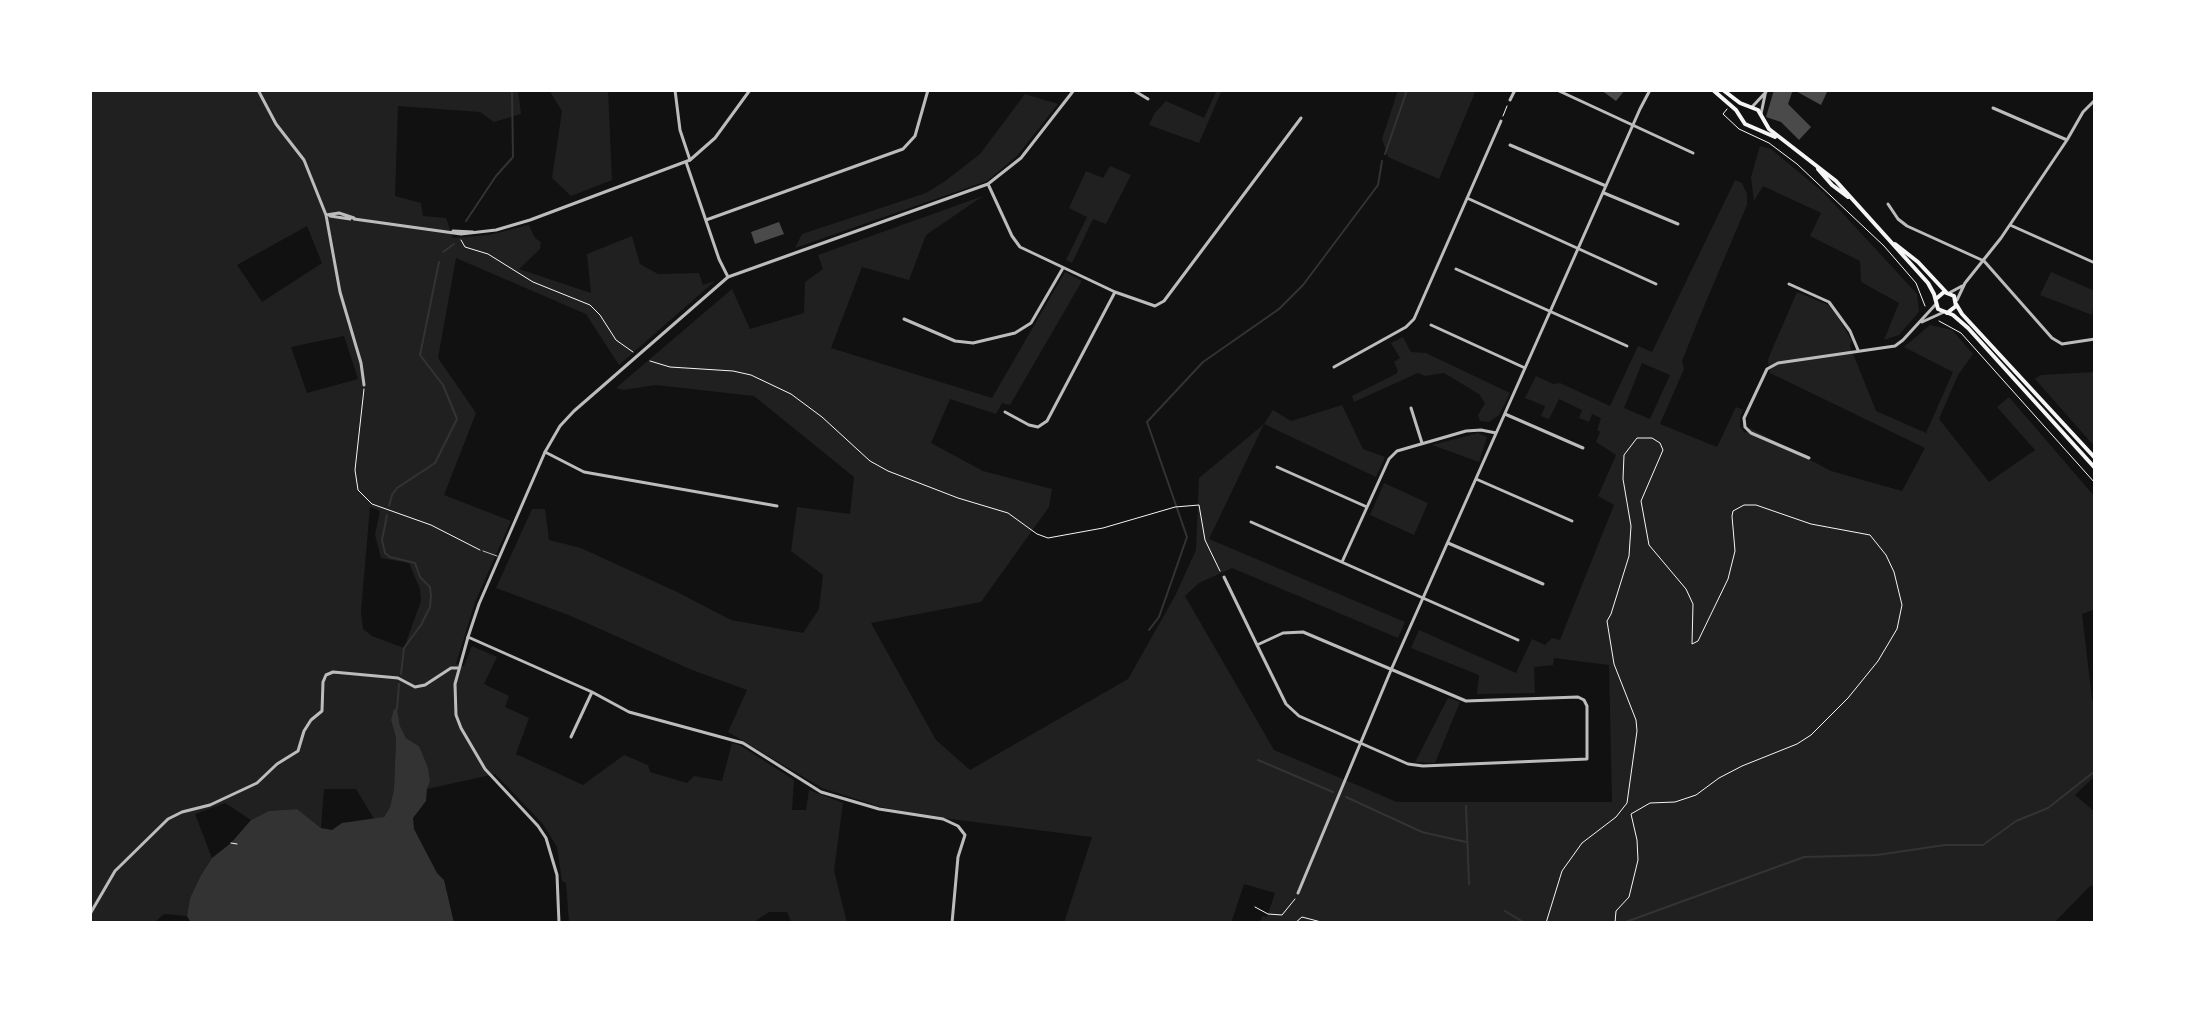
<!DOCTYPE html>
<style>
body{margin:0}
#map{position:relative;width:2185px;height:1013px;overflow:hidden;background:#111;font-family:"PT Sans Narrow",sans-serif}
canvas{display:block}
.frame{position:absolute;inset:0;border:92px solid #fff;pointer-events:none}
</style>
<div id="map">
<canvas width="2185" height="1013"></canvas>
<div class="frame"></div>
</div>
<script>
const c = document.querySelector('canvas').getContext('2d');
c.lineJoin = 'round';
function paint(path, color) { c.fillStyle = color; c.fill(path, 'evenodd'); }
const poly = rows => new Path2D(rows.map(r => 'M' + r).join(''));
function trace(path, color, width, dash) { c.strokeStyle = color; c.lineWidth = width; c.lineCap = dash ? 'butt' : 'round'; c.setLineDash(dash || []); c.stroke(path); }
paint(poly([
 [90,90,518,90,521,114,494,122,480,112,398,106,395,196,421,203,423,216,446,218,453,238,489,235,529,225,535,238,541,242,540,249,519,269,591,293,587,254,632,236,640,264,658,274,699,273,703,285,715,281,619,365,586,314,456,258,438,358,476,413,444,495,511,521,475,602,456,664,464,666,472,646,497,657,484,684,509,696,505,707,529,718,516,754,583,785,624,755,648,765,650,772,687,783,694,776,722,781,732,743,741,746,794,780,792,810,806,810,809,790,843,803,834,870,847,923,792,923,787,912,769,912,752,923,569,923,566,883,562,881,557,847,543,824,495,774,427,789,430,781,419,746,406,738,400,726,397,709,391,720,396,738,394,789,390,807,384,817,374,819,356,789,324,789,321,828,297,809,269,811,251,820,225,803,195,814,212,858,201,875,190,898,187,916,164,914,154,923,90,923],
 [307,226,322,263,262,302,237,265],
 [344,336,358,379,307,393,291,347],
 [370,507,380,511,375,535,381,558,409,563,420,589,421,601,404,648,372,636,363,629,361,611],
 [549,90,608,90,612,180,571,196,552,178,562,111],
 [1217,90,1222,90,1199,143,1149,125,1154,114,1166,101,1204,118],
 [1398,90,1476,90,1439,179,1388,157,1382,139],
 [1025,94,1058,104,1017,156,987,181,795,248,802,234,926,193,944,182,980,154],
 [1760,146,1771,149,1824,193,1917,294,1919,312,1899,335,1884,340,1899,303,1861,282,1860,261,1810,236,1821,213,1763,186,1754,201,1751,177],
 [1110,166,1131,175,1106,224,1093,219,1072,263,1066,260,1087,217,1069,208,1086,171,1103,178],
 [1735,180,1742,183,1747,194,1747,205,1702,311,1682,361,1684,369,1660,424,1717,447,1736,407,1743,410,1740,417,1740,427,1745,433,1750,428,1831,471,1902,491,1925,448,1770,373,1768,360,1771,352,1797,292,1828,305,1837,316,1852,341,1850,346,1876,411,1926,433,1953,372,1904,347,1930,325,1952,330,1973,354,1958,375,1939,419,1989,482,2035,450,1997,407,2009,397,2095,497,2095,609,2082,614,2092,699,2095,704,2095,776,2075,795,2095,812,2095,888,2091,885,2054,923,1260,923,1262,916,1267,917,1275,893,1244,884,1231,923,1064,923,1092,837,935,817,881,807,822,788,728,732,747,690,692,670,571,616,496,588,532,509,545,509,549,540,581,548,677,592,731,620,803,633,819,609,823,575,791,551,797,507,850,514,854,477,754,396,656,385,623,390,616,388,732,289,750,329,804,313,805,282,823,269,818,255,983,196,926,235,909,280,862,267,831,348,992,398,1065,272,1082,281,1010,405,1002,403,996,414,950,399,931,443,983,471,1052,489,1049,507,981,602,871,623,936,740,970,770,1128,679,1175,596,1196,550,1199,478,1264,424,1273,410,1291,421,1342,405,1363,449,1385,457,1376,477,1264,424,1209,539,1405,622,1398,638,1232,568,1199,583,1185,596,1274,750,1397,802,1612,802,1609,665,1554,658,1553,665,1534,667,1535,693,1477,694,1479,675,1411,648,1419,630,1516,673,1532,639,1545,645,1552,638,1560,640,1614,505,1598,496,1616,455,1596,442,1600,432,1597,430,1601,418,1592,414,1589,422,1579,418,1582,410,1559,399,1549,419,1541,416,1545,406,1525,398,1536,376,1553,384,1560,383,1610,406,1638,346,1652,352],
 [1642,363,1670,375,1650,419,1624,408],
 [2051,272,2095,291,2092,315,2040,295],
 [1403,337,1411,352,1426,353,1510,393,1499,415,1489,422,1480,421,1478,415,1485,403,1479,394,1444,373,1425,376,1418,373,1354,402,1352,396,1396,374,1398,371,1394,362,1400,358,1391,343],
 [2095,372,2095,447,2035,379,2041,375],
 [1478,433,1487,437,1479,462,1432,445],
 [1384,483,1428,503,1414,535,1370,515],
 [1448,698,1460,702,1435,763,1415,762]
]), '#202020');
paint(poly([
 [394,709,397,709,400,726,406,738,419,746,428,768,430,781,427,789,426,801,413,818,414,829,437,873,444,880,454,923,191,923,187,916,190,898,201,875,212,858,231,843,251,820,269,811,297,809,321,828,332,830,342,823,384,817,390,807,394,789,396,738,391,720]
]), '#333');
trace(poly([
 [1385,154,1407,90],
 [466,221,496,176,513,157,512,90],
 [443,252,454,244],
 [389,506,392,495,397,488,435,463,457,419,443,385,420,355,439,262],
 [387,515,382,540,385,553,390,557,415,563,420,577,430,587,431,596,430,607,421,625,404,648,401,674],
 [1149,630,1159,617,1187,537,1147,422,1203,362,1279,309,1303,285,1378,185,1382,161],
 [397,709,399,684],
 [1258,760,1333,792],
 [1346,797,1422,832,1466,842],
 [1466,806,1469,884],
 [1505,911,1525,923],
 [1623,923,1804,857,1877,855,1945,845,1983,845,2016,821,2048,808,2095,771]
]), '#333', 2);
paint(poly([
 [1601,90,1625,90,1616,101],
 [1774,90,1793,90,1788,104,1811,127,1799,140,1781,122,1766,117],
 [1794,90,1828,90,1821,105],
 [779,222,784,234,755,244,751,232]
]), '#4a4a4a');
trace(poly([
 [1727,109,1723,114,1739,129,1769,143,1797,164,1884,246,1916,283,1925,306],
 [1503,116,1507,106],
 [461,240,465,247,488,254,533,282,590,305,600,315,616,340,633,352],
 [1939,321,1961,333,2095,483],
 [650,361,670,367,733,371,751,375,791,394,822,417,870,461,888,471,958,498,1008,513,1037,534,1048,538,1103,528,1175,507,1199,505,1205,540,1220,571],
 [364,389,355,470,358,490,372,504,431,525,480,550],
 [231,843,237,844],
 [1255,907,1268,914,1282,915,1295,899],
 [1295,923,1302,917,1325,923],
 [1546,923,1562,871,1582,843,1616,817,1627,803,1637,731,1636,720,1614,664,1607,621,1611,614,1629,556,1631,526,1623,479,1624,455,1637,438,1652,438,1660,443,1663,450,1641,501,1649,545,1686,589,1693,604,1692,644,1698,641,1728,579,1735,551,1732,516,1733,511,1744,505,1756,505,1811,524,1870,535,1886,555,1894,572,1902,605,1897,629,1878,661,1848,698,1811,735,1797,744,1742,766,1719,778,1696,795,1675,802,1650,803,1631,814,1637,840,1638,860,1629,897,1616,911,1615,923]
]), '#f5f5f5', 1);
trace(poly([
 [483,551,497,556]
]), '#bcbcbc', 1);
trace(poly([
 [258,90,276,124,304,160,326,215,340,292,361,363,364,385],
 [675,90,680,130,690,160],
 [1133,90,1148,99],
 [1557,90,1693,153],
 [1510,100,1515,90],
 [1752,107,1766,92],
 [1993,108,2067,140],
 [1761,114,1766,90],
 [1510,145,1606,186],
 [686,162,719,259,728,277],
 [988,184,1012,236,1020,247,1115,292,1155,306,1164,301,1301,118],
 [1604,193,1678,224],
 [1467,198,1656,284],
 [1888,204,1898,219,1907,226,1984,261,2052,338,2062,344,2095,339],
 [326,215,339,213,354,218],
 [330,216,350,219],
 [706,220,903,149,915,136,928,90],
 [2010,225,2095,263],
 [1456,269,1627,346],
 [1789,284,1829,302,1850,331,1858,350],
 [1949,293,1962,286],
 [1957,300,1965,283,2001,238,2067,140,2083,112,2095,100],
 [904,319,955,341,973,343,1015,333,1031,323,1063,268],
 [1922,322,1944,312],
 [1431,325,1525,368],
 [1334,367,1406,327,1414,319,1501,121],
 [1411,408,1422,443],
 [1005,412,1029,425,1038,427,1047,421,1115,292],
 [1505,414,1583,448],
 [545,452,584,472,777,506],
 [1809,458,1751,433,1745,427,1744,418,1767,369,1778,363,1895,346,1903,340,1936,304],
 [1277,467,1367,507],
 [1476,479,1572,521],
 [1251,522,1518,640],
 [1448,543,1543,584],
 [1342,562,1389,459,1397,451,1466,431,1481,430,1496,433],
 [1224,577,1257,645,1286,704,1299,716,1408,764,1423,766,1587,759,1587,706,1584,700,1578,697,1466,701,1303,632,1283,633,1257,645],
 [571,737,592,692],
 [1298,893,1391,670,1640,109,1650,90],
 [90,914,115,871,168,819,182,812,210,805,257,783,277,764,298,751,304,731,311,720,322,711,323,682,326,675,333,672,398,678,415,687,425,685,451,668,458,668],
 [559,923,557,875,546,838,538,826,485,769,461,728,456,715,455,684,468,637,592,692,629,712,743,743,821,792,879,809,943,819,958,826,965,835,958,857,952,923]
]), '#bcbcbc', 3);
trace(poly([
 [354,219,461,234,496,230,530,220,690,160,715,138,750,90],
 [453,231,473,232],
 [468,637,479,604,545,452,560,426,574,411,728,277,988,184,1021,158,1074,90]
]), '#bcbcbc', 3);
trace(poly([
 [1713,90,1736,110,1745,124,1775,137],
 [1723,90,1740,103,1758,110,1769,129,1836,181,1928,283,1934,294,1938,309,1953,315,1968,328,2095,468],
 [1818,169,1832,185,1848,197],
 [1895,244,1918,262,1946,292],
 [1937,298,1944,292,1954,296,1956,306,1947,313],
 [1956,304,1962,314,2095,458]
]), '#f5f5f5', 4);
</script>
